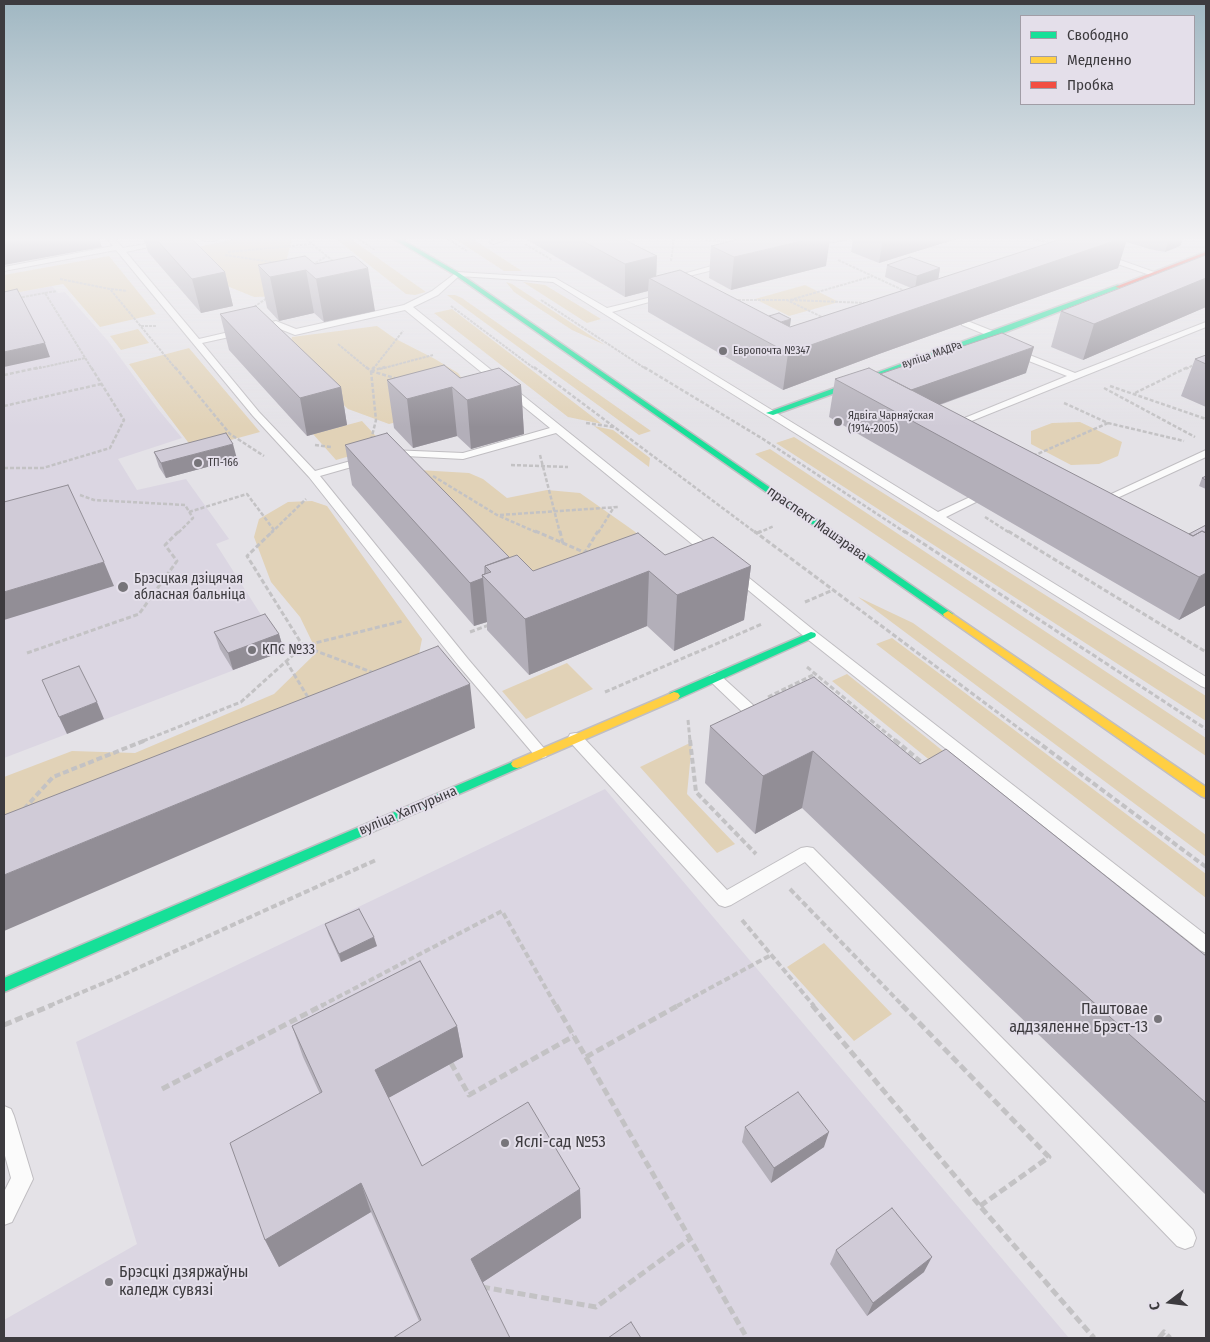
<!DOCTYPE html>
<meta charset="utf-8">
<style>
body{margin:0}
#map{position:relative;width:1210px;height:1342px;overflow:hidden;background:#e4e2e7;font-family:"Fira Sans Condensed",sans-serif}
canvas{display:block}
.frame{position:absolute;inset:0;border:5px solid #3d3b3f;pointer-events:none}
.legend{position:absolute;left:1020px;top:15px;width:175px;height:90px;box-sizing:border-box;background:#e4dfea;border:1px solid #a19da6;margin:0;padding:6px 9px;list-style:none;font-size:15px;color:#3d3b3f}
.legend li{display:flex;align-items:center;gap:10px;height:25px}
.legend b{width:25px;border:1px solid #a19da6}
.north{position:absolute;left:1145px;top:1277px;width:50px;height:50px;-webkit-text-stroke:4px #e4dfea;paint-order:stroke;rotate:255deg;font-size:14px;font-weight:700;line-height:20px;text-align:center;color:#3d3b3f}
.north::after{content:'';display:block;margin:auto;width:18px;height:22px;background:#3d3b3f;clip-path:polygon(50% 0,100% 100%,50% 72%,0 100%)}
</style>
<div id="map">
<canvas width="1210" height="1342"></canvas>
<div class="frame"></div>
<ul class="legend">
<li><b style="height:6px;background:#16e098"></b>Свободно</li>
<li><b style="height:6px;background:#ffcf43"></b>Медленно</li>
<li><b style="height:6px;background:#f24e42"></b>Пробка</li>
</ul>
<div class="north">С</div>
</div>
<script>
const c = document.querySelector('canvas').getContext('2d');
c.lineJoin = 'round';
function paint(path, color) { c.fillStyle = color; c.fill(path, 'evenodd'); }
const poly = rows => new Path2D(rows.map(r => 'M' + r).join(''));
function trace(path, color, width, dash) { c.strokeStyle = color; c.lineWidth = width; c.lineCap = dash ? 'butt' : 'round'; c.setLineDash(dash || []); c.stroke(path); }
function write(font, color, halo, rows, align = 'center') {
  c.font = font + ' "Fira Sans Condensed",sans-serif'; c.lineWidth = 4; c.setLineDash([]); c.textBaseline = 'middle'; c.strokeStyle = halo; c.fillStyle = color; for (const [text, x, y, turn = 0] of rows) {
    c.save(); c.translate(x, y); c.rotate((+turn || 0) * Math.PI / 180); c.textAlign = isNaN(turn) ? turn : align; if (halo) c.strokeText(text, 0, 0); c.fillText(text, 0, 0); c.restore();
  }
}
paint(poly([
 [52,286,58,293,65,292,108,341,158,409,182,438,118,459,137,490,186,479,229,539,216,544,284,651,4,758,4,295],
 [605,789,1069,1338,4,1338,4,1320,137,1244,76,1042]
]), '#dbd6e2');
paint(poly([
 [236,239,292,239,287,259,301,263,288,296,254,297,227,286,197,247],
 [336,239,351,239,426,292,415,295,406,294],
 [455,239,473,239,522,271,504,271],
 [109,256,156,314,100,327,63,284,4,295,4,275],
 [506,282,512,284,605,345,572,330,514,292],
 [523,282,545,285,601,319,587,323],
 [805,285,839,302,789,316,755,299],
 [447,295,455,295,462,298,651,431,639,435],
 [452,309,602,424,568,417,434,313],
 [377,326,394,338,435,359,458,373,467,386,466,404,389,424,348,409,288,353,292,337],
 [138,329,149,343,121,350,110,336],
 [189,348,260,432,194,450,129,364],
 [362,421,385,446,336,460,313,434],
 [1080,422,1122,442,1118,456,1099,464,1071,465,1031,444,1031,431,1052,423],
 [594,426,613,430,650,458,649,467],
 [794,437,1206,696,1206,721,776,443],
 [770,449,1206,738,1206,756,755,454],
 [418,470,469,473,483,479,507,498,547,490,580,493,634,531,684,575,563,610],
 [312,501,327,506,422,639,416,669,4,835,4,777,72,751,135,753,274,694,317,652,300,617,271,582,254,537,259,519,288,502],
 [858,597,913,623,1206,835,1206,857],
 [892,638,1206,874,1206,898,876,644],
 [567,663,593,689,526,719,502,691],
 [847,674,1206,962,1053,860,832,681],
 [692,742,687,794,735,844,717,853,640,767],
 [824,943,892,1014,854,1041,787,967]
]), '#e1d2b7');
const lane = poly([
 [107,239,115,239,123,248,171,239,185,239,126,252,199,339,276,321,296,329,404,305,432,291,457,272,555,278,607,308,668,293,668,297,612,312,938,512,968,498,976,498,978,500,976,502,946,517,1206,677,1206,688,1201,686,553,282,459,276,438,295,413,307,716,551,718,554,716,557,708,557,556,433,463,459,386,455,385,453,386,451,390,450,463,453,550,428,405,310,295,335,275,327,202,343,259,412,315,471,365,457,369,458,370,460,369,462,320,476,468,659,548,753,546,757,541,758,536,757,458,665,309,477,253,416,116,250,4,271,4,267,113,246,107,239],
 [201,239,218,239,214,241,205,241,201,239],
 [497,239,510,239,493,244,489,242,497,239],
 [831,239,848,239,813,246,809,244,831,239],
 [1082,239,1090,239,1089,249,1157,273,1150,275,1082,252,1082,239],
 [726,262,729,262,729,266,669,281,665,279,726,262],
 [965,320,995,332,996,334,989,336,962,325,962,321,965,320],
 [1206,322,1206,327,954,428,950,429,945,426,1067,376,1011,354,1011,350,1017,350,1075,373,1206,322],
 [1206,450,1206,457,1102,505,1094,505,1092,503,1206,450],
 [734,568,738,569,816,632,1206,935,1206,953,1200,950,806,638,730,575,728,572,730,569,734,568],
 [715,673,720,675,765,716,767,720,765,724,755,724,710,681,708,678,710,675,715,673],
 [575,733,580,734,727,890,801,848,807,847,813,848,1193,1230,1196,1238,1193,1246,1185,1249,1177,1246,805,862,731,905,725,907,719,905,570,742,568,738,570,734,575,733],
 [4,1106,11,1109,14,1116,33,1179,12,1222,4,1225,4,1192,11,1178,4,1152,4,1106]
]);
const fast = poly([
 [394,239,401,239,459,273,953,614,952,616,944,616,455,275,394,239],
 [1118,285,1121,287,1120,288,985,340,773,415,766,413,1118,285],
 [811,632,815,633,816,635,815,637,678,699,670,699,668,696,670,693,811,632],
 [517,760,521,761,523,764,521,767,4,992,4,978,517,760]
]);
const slow = poly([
 [948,611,1206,787,1206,798,1201,796,944,616,943,614,948,611],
 [674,692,678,693,680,696,678,699,521,767,517,768,513,767,511,764,513,761,674,692]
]);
const jam = poly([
 [1206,252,1206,256,1120,288,1115,287,1206,252]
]);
trace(lane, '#c0bec2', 2);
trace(fast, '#c0bec2', 3);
trace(slow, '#c0bec2', 3);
trace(jam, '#c0bec2', 3);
trace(poly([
 [306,239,334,262],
 [359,239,375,250],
 [448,239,467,251],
 [697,239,728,242],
 [1034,239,1053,243],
 [525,244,552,260],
 [228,252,312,244],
 [225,255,278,263],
 [838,260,907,292],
 [671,261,674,239],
 [312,265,327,256],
 [60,279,110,289,176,369],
 [111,289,127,291],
 [45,293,57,291],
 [18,298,45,293,92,369],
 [541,300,646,369],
 [734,300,787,300,824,318],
 [790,300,873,276],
 [791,300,867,303],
 [451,306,535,369],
 [254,307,267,298],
 [141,326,156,326],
 [338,344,368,369],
 [35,369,85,358],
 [373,369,403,331],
 [380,369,433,355],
 [1186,369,1197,363]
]), '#c3c2c4', 2, [3, 1]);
trace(poly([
 [175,367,230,434,264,456],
 [366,367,371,371,398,379],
 [534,367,756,533],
 [644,367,763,439,906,533],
 [371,371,385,367],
 [4,375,41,367],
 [1110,386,1206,419],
 [1104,388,1195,437],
 [1135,393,1188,367],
 [1064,403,1108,423,1184,441],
 [4,406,101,384],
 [586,423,614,427],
 [371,440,376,420,371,371,374,367],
 [315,445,331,447],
 [540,455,560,533],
 [1033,456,1108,423],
 [511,465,568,467],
 [4,468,43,468,110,448,124,420,91,367],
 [433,476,497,515,538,533],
 [80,495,94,500,185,505,193,518,178,533],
 [189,512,247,494,274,530],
 [500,515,618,507],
 [985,517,1010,533],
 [271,533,306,499],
 [598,533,614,507],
 [758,533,774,526]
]), '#c3c2c4', 2.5, [4, 2]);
trace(poly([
 [535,531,586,553],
 [560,531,563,544],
 [754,531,1036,741],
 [904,531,1206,729],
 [1008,531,1206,652],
 [757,533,761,531],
 [584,554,598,531],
 [805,602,833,590],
 [470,632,489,625],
 [27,653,139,614,177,561,165,545,179,531],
 [286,661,309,699],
 [807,667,896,741],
 [374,673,303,646,403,621],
 [605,692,762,624],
 [768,697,815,674],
 [688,720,690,741],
 [143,741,241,702,303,646,247,556,273,531]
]), '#c3c2c4', 3, [5, 2.5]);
trace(poly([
 [690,740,696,792,756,854],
 [895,740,925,765],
 [1035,740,1206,867],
 [24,809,53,777,146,740],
 [790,889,903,1006],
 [742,920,814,1006],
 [49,1006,118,977,376,860],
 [321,1006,502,911,556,1006],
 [677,1006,771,955]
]), '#c3c2c4', 4, [6, 3]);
trace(poly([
 [556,1005,747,1338],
 [812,1005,980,1206,1094,1338],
 [902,1005,1049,1157,980,1206],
 [4,1025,52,1005],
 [586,1057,679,1005],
 [451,1063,469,1095,574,1036],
 [162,1089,323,1005],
 [482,1287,596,1307,690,1239],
 [1159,1338,1164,1332,1170,1338]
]), '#c3c2c4', 5, [8, 4]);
paint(lane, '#fbfbfb');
paint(fast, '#16e098');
paint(slow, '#ffcf43');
paint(jam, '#f24e42');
paint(poly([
 [144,239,192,239,225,272,233,306,201,313,148,252],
 [527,239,623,239,657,256,656,276,769,317,790,326,788,327,790,327,911,288,885,277,887,265,940,268,938,279,1061,239,1183,239,1180,246,1165,252,1149,249,1126,242,1118,268,879,354,783,390,648,312,648,291,625,297,527,240],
 [853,239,956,239,879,263,851,252],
 [711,246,826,266,731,290,709,278],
 [1206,255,1206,307,1083,360,1051,347,1061,311],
 [315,264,375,311,324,322,314,313,279,321,267,308,258,265],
 [220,314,341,387,347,425,307,436,229,350],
 [1206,355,1206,407,1181,396,1195,359],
 [1026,373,940,405,1189,534,1206,605,1179,620,829,417,835,379,880,374],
 [460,378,521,385,524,434,471,449,457,436,413,448,394,428,387,380],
 [345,445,509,557,533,571,665,555,751,566,744,620,674,651,647,626,529,675,487,630,487,622,474,626,352,485],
 [154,452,237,459,166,478,159,467],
 [1206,476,1206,489,1199,486,1202,478],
 [214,632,279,634,284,651,233,670,220,649],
 [710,726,920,764,1206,956,1206,1195,802,808,755,834,705,783],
 [325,924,377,946,341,962,328,933],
 [292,1026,457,1026,463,1057,388,1098,422,1166,580,1189,581,1218,483,1282,419,1321,371,1212,279,1267,265,1240,320,1094,303,1057],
 [745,1127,824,1147,771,1183,742,1142],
 [836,1250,924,1272,867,1316,830,1264]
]), '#b3afb9');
paint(poly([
 [4,239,99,239,102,247,4,265],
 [811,239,830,239,826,266,731,290,734,257],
 [883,239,956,239,879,263],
 [1120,239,1127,239,1118,268,879,354,783,390,788,353,885,319],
 [1169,239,1183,239,1180,246,1165,252],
 [657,256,656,282,649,278,648,291,625,297,625,264],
 [368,268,375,311,324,322,316,279],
 [940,268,938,281,915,289,917,276],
 [306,270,314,313,279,321,270,277],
 [225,272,233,306,201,313,192,279],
 [1206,278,1206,307,1083,360,1094,324],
 [791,319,790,326,780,329,781,322],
 [45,343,50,357,4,367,4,352],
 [1034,347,1026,373,905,417,898,394],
 [521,385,524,434,471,449,467,400],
 [341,387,347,425,307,436,300,398],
 [452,387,457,436,413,448,407,399],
 [233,444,237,459,166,478,161,463],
 [104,562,114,586,4,620,4,592],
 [751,566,744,620,674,651,677,595],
 [649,571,647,626,529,675,525,619],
 [1206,573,1206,605,1179,620,1199,577],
 [483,578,487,622,474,626,470,583],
 [279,634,284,651,233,670,228,653],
 [470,684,475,728,4,931,4,875],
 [97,702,104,719,67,734,59,717],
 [813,751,802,808,755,834,763,776],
 [374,937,377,946,341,962,339,954],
 [457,1026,463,1057,383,1101,375,1070],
 [829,1132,824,1147,771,1183,774,1168],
 [361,1183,371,1212,279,1267,265,1240],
 [580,1189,581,1218,477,1286,471,1259],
 [932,1257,924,1272,867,1316,873,1303]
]), '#928e96');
const building = poly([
 [156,239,192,239,225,272,192,279,156,239],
 [579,239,623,239,657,256,625,264,579,239],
 [740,239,811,239,734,257,711,246,740,239],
 [1061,239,1120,239,885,319,788,353,649,278,680,270,790,327,1061,239],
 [1206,255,1206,278,1094,324,1061,311,1206,255],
 [305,256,315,264,354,256,368,268,316,279,306,270,270,277,258,265,305,256],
 [910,257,940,268,917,276,887,265,910,257],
 [17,289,45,343,4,352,4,292,17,289],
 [256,306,341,387,300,398,220,314,256,306],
 [779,313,791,319,781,322,769,316,779,313],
 [1002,333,1034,347,911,390,880,374,1002,333],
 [1206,355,1206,364,1195,359,1206,355],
 [444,365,460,378,499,368,521,385,467,400,452,387,407,399,387,380,444,365],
 [869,368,1193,536,1202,531,1206,533,1206,573,1199,577,835,379,869,368],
 [226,433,233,444,161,463,154,452,226,433],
 [387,433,509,557,485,566,485,574,482,575,483,578,470,583,345,445,387,433],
 [1206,476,1206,480,1202,478,1206,476],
 [68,485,104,562,4,592,4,502,68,485],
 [1206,525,1206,533,1202,531,1193,536,1189,534,1206,525],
 [638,533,665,555,713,537,751,566,677,595,649,571,525,619,482,575,491,572,485,566,517,555,533,571,638,533],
 [265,614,279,634,228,653,214,632,265,614],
 [438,646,470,684,4,875,4,815,438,646],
 [79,666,97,702,59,717,42,680,79,666],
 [814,677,920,764,946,749,1206,956,1206,1103,813,751,763,776,710,726,814,677],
 [359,909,374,937,339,954,325,924,359,909],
 [420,961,457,1026,375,1070,422,1166,528,1102,580,1189,471,1259,510,1338,393,1338,421,1320,361,1183,265,1240,230,1143,322,1092,292,1026,420,961],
 [798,1092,829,1132,774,1168,745,1127,798,1092],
 [892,1208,932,1257,873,1303,836,1250,892,1208],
 [631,1322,641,1338,608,1338,631,1322]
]);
paint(building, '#d0cbd7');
trace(building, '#928e96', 1);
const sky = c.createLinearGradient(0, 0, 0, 427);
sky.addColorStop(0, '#a0b7c2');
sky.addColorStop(0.56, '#f3f2f4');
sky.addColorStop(1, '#f3f2f400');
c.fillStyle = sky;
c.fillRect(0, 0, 1210, 427);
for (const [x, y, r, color] of [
 [723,351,5,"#77757a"],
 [838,422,5,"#77757a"],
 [198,463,5,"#77757a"],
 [123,587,6,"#77757a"],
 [252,650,5,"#77757a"],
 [1158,1019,5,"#77757a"],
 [505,1143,5,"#77757a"],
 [109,1282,5,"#77757a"]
]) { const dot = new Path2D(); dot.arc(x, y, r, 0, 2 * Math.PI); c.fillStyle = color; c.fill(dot); trace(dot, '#e4dfea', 2); }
write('11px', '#3d3b3f', '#e4dfea', [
 ["Европочта №347",733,351],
 ["Ядвіга Чарняўская",848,416],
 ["(1914-2005)",848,429],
 ["ТП-166",208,463]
], 'left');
write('11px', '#3d3b3f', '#e4dfea', [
 ["вуліца МАДРа",932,355,-19]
]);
write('14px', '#3d3b3f', '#e4dfea', [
 ["праспект Машэрава",817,524,35],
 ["вуліца Халтурына",408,811,-23]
]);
write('14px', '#3d3b3f', '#e4dfea', [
 ["Брэсцкая дзіцячая",134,579],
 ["абласная бальніца",134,595],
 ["КПС №33",262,650]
], 'left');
write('16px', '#3d3b3f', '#e4dfea', [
 ["Паштовае",1148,1010,"right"],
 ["аддзяленне Брэст-13",1148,1028,"right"],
 ["Яслі-сад №53",515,1143],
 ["Брэсцкі дзяржаўны",119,1273],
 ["каледж сувязі",119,1291]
], 'left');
</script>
